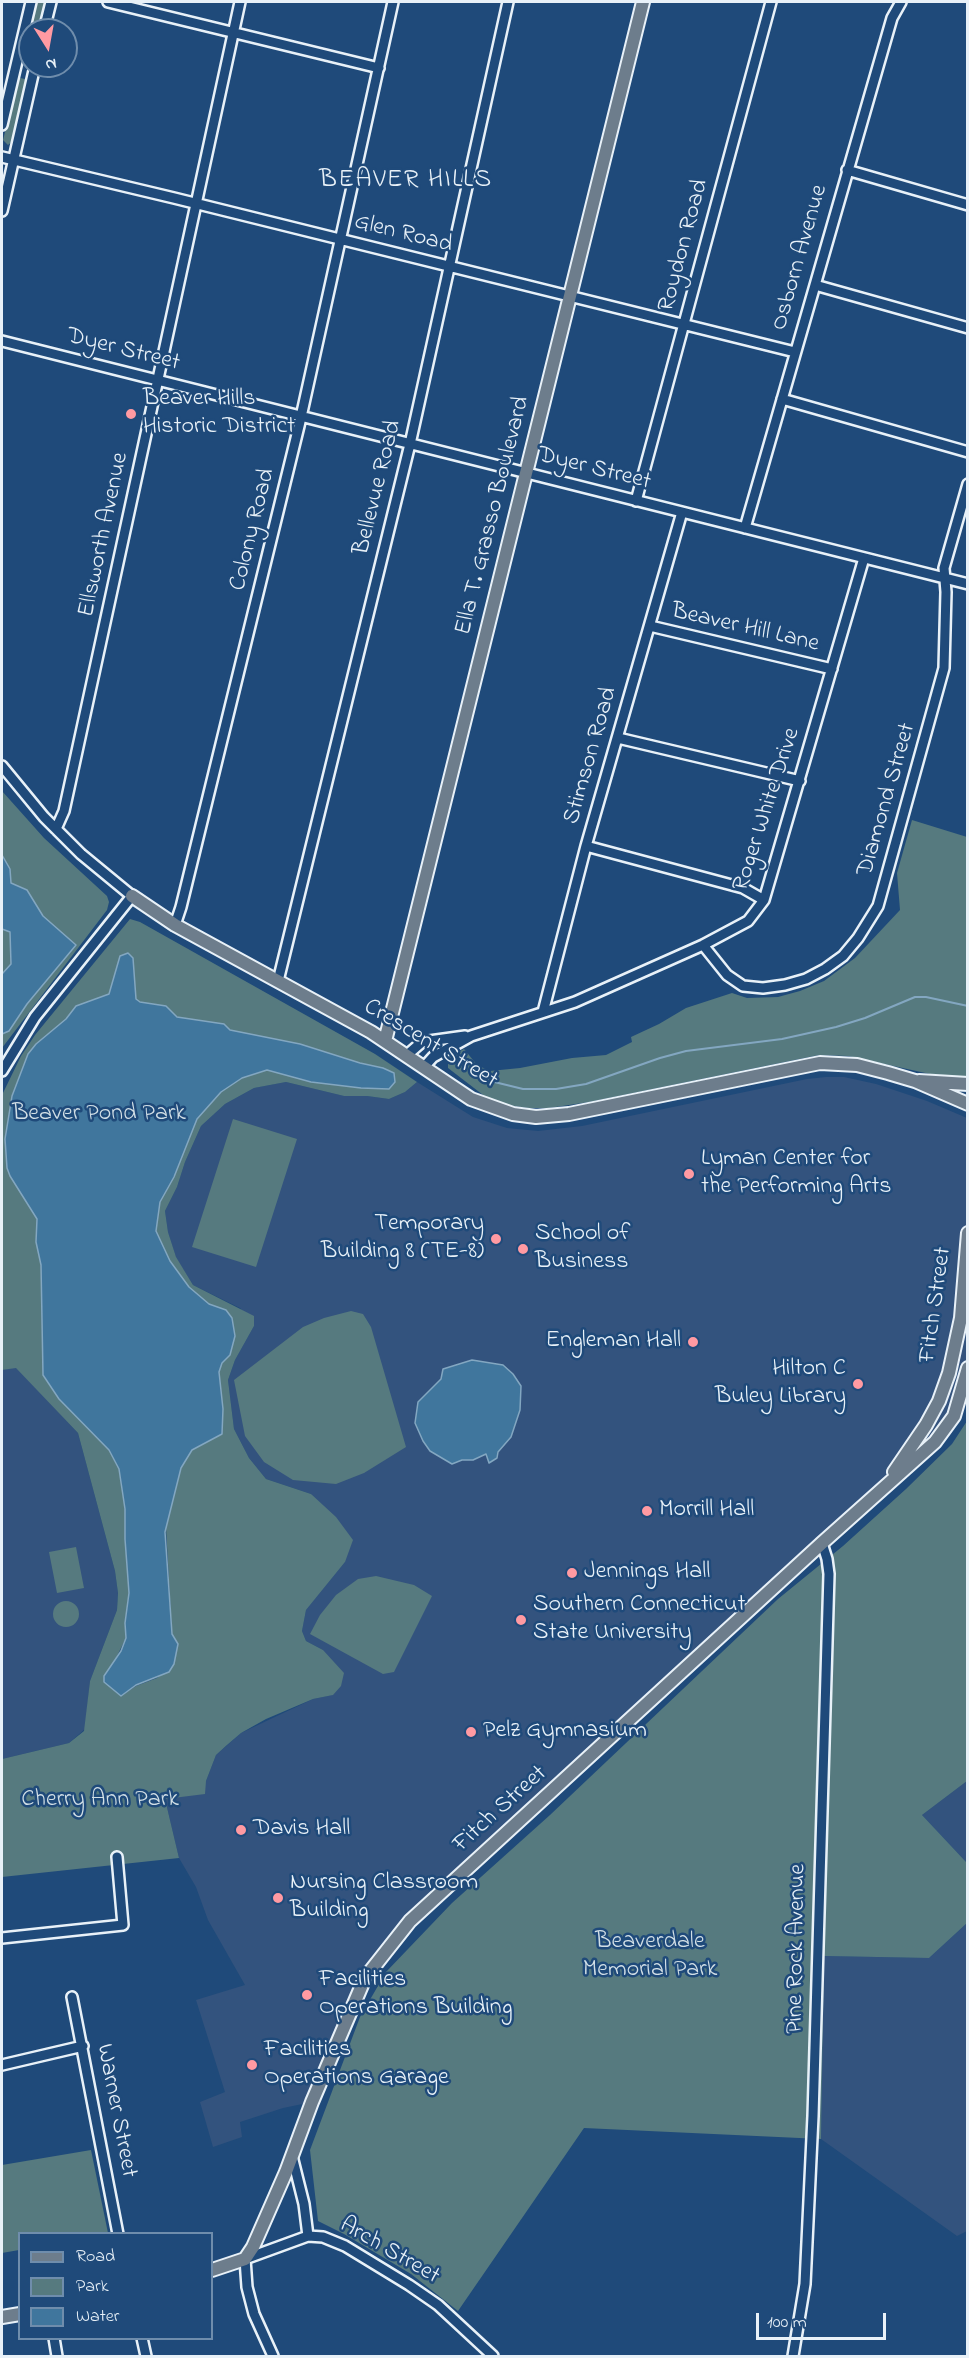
<!DOCTYPE html>
<style>
body{margin:0}
#map{position:relative;width:969px;height:2358px;overflow:hidden;background:#1f4a7a;font-family:"Indie Flower",sans-serif}
canvas{display:block}
.frame{position:absolute;inset:0;border:3px solid #e8f1f8;pointer-events:none}
.legend{position:absolute;left:18px;top:2232px;width:195px;height:108px;box-sizing:border-box;background:#1f4a7a;border:2px solid #6f8dac;margin:0;padding:8px 10px;list-style:none;font-size:18px;color:#e8f1f8}
.legend li{display:flex;align-items:center;gap:12px;height:30px}
.legend b{width:30px;border:2px solid #6f8dac}
.north{position:absolute;left:18px;top:18px;width:60px;height:60px;box-sizing:border-box;background:#1f4a7a;border:2px solid #6f8dac;border-radius:50%;rotate:169deg;font-size:16px;font-weight:700;line-height:24px;text-align:center;color:#e8f1f8}
.north::after{content:'';display:block;margin:auto;width:21px;height:27px;background:#ff9aa2;clip-path:polygon(50% 0,100% 100%,50% 72%,0 100%)}
.scale{position:absolute;left:756px;top:2313px;width:130px;height:27px;box-sizing:border-box;border:3px solid #e8f1f8;border-top:0;padding-left:8px;font-size:18px;line-height:21px;white-space:nowrap;color:#e8f1f8;-webkit-text-stroke:4px #1f4a7a;paint-order:stroke}
</style>
<div id="map">
<canvas width="969" height="2358"></canvas>
<div class="frame"></div>
<ul class="legend">
<li><b style="height:8px;background:#6d7d8c"></b>Road</li>
<li><b style="height:16px;background:#567a7f"></b>Park</li>
<li><b style="height:16px;background:#40769d"></b>Water</li>
</ul>
<div class="north">N</div>
<div class="scale">100 m</div>
</div>
<script>
const c = document.querySelector('canvas').getContext('2d');
c.lineJoin = 'round';
function paint(path, color) { c.fillStyle = color; c.fill(path, 'evenodd'); }
const poly = rows => new Path2D(rows.map(r => 'M' + r).join(''));
function trace(path, color, width, dash) { c.strokeStyle = color; c.lineWidth = width; c.lineCap = dash ? 'butt' : 'round'; c.setLineDash(dash || []); c.stroke(path); }
function write(font, color, halo, rows, align = 'center') {
  c.font = font + ' "Indie Flower",sans-serif'; c.lineWidth = 5; c.setLineDash([]); c.textBaseline = 'middle'; c.strokeStyle = halo; c.fillStyle = color; for (const [text, x, y, turn = 0] of rows) {
    c.save(); c.translate(x, y); c.rotate((+turn || 0) * Math.PI / 180); c.textAlign = isNaN(turn) ? turn : align; if (halo) c.strokeText(text, 0, 0); c.fillText(text, 0, 0); c.restore();
  }
}
paint(poly([
 [826,1077,844,1077,876,1084,927,1101,967,1118,967,1375,945,1431,410,1921,365,1978,312,2102,283,2108,240,2122,242,2137,213,2147,200,2102,225,2092,196,2000,245,1985,208,1920,196,1887,179,1858,165,1799,206,1781,216,1755,241,1733,313,1699,332,1695,323,1650,306,1641,302,1631,306,1610,345,1562,311,1494,266,1479,249,1458,234,1429,228,1380,235,1360,254,1326,240,1308,193,1285,176,1258,168,1232,165,1211,177,1187,185,1162,201,1126,225,1104,254,1088,286,1082,344,1096,367,1096,389,1099,405,1092,417,1082,473,1117,507,1128,538,1131,582,1126,807,1079],
 [16,1367,78,1433,115,1571,118,1593,117,1610,90,1681,85,1729,69,1743,2,1759,2,1370],
 [967,1781,967,1863,922,1815],
 [967,1923,967,2231,957,2236,821,2139,824,1956,929,1958]
]), '#33537e');
paint(poly([
 [36,2,45,2,45,4,39,30,30,30,30,65,27,66,22,61],
 [20,78,25,79,27,84,13,141,8,145,3,140,18,81],
 [2,791,44,838,107,896,109,902,107,910,2,1048],
 [912,820,967,837,967,1077,930,1074,848,1056,819,1055,589,1102,549,1108,528,1108,501,1104,487,1098,448,1068,448,1057,464,1049,477,1065,490,1071,520,1068,572,1058,606,1055,632,1042,631,1037,659,1024,686,1008,732,993,747,998,778,997,800,991,824,981,855,958,900,910,897,873],
 [130,919,140,922,375,1054,417,1082,405,1092,389,1099,367,1096,344,1096,286,1082,254,1088,225,1104,201,1126,185,1162,177,1187,165,1211,168,1232,176,1257,193,1285,254,1316,254,1326,235,1360,228,1380,234,1429,249,1458,266,1479,311,1494,336,1517,353,1540,345,1562,306,1610,302,1631,306,1641,323,1650,344,1673,341,1686,333,1695,313,1699,266,1719,241,1733,227,1745,216,1755,206,1781,205,1794,165,1799,179,1858,2,1877,2,1759,69,1743,84,1731,90,1681,117,1610,118,1593,115,1571,78,1433,16,1368,2,1370,2,1095,21,1056,35,1035],
 [146,1350,166,1528,172,1634,178,1644,174,1664,157,1678,136,1686,121,1696,104,1682,126,1638,125,1623,129,1593,125,1539,125,1509,119,1469,109,1450,59,1399,43,1375],
 [233,1119,297,1139,256,1267,192,1247],
 [351,1311,363,1314,371,1327,406,1447,364,1473,336,1484,293,1480,264,1462,245,1436,234,1380,303,1327,324,1318],
 [967,1421,967,1781,922,1815,967,1863,967,1923,929,1958,824,1956,821,2139,584,2128,458,2311,411,2274,344,2234,318,2221,310,2150,360,2017,386,1972,452,1903,550,1815,778,1599,843,1546,906,1489,952,1444],
 [76,1547,84,1588,57,1593,49,1552],
 [376,1576,414,1585,432,1596,394,1672,383,1674,310,1634,320,1615,336,1595,358,1579],
 '53 1614a13 13 0 1 1 26 0a13 13 0 1 1-26 0Z',
 [91,2150,108,2233,20,2234,19,2250,2,2253,2,2165]
]), '#567a7f');
const water = poly([
 [2,855,10,869,11,883,27,890,43,916,76,945,27,1004,9,1031,2,1034,2,974,11,964,10,932,2,929,2,855],
 [128,953,133,958,136,999,140,1002,166,1006,177,1017,224,1024,230,1030,300,1044,360,1063,383,1068,394,1073,395,1082,389,1089,361,1088,311,1082,267,1070,242,1078,221,1092,197,1119,174,1177,160,1202,156,1231,170,1261,189,1287,209,1304,226,1310,232,1318,235,1336,230,1355,222,1363,219,1372,223,1409,222,1434,192,1450,181,1468,165,1532,172,1634,178,1644,174,1664,169,1672,136,1685,121,1696,104,1682,104,1676,121,1651,126,1638,125,1623,129,1593,125,1539,125,1509,119,1469,109,1450,59,1399,43,1375,41,1265,36,1242,37,1219,10,1176,7,1168,5,1139,12,1096,28,1054,36,1044,66,1019,76,1006,109,994,120,956,128,953],
 [472,1360,503,1365,513,1374,521,1386,520,1410,511,1437,498,1452,497,1458,489,1463,486,1454,473,1460,462,1460,452,1464,430,1451,423,1441,415,1423,418,1402,441,1379,443,1369,472,1360]
]);
paint(water, '#40769d');
trace(water, '#83a7c1', 1.5);
trace(poly([
 [478,1078,523,1089,556,1089,586,1084,660,1058,686,1051,782,1039,836,1027,865,1018,915,997,926,997,968,1006]
]), '#83a7c1', 2);
const minor = poly([
 [108,2,379,68],
 [44,30,51,2],
 [2,125,31,2],
 [2,157,174,198,795,352],
 [847,170,968,205],
 [2,211,35,66],
 [815,285,968,328],
 [2,341,968,584],
 [782,399,968,452],
 [636,501,771,2],
 [745,528,892,18,901,2],
 [650,626,832,669],
 [618,738,800,781],
 [2,766,44,817,81,854,132,896,35,1017,2,1071],
 [56,829,64,811,240,2],
 [586,846,743,888,764,900],
 [175,925,181,907,299,426,393,2],
 [703,945,727,975,743,986,763,988,785,985,806,979,825,969,843,956,858,938,878,906,944,668,946,592,944,568,968,484],
 [278,981,410,444,508,2],
 [543,1012,586,846,682,512],
 [407,1055,422,1042,465,1036],
 [424,1067,433,1057,471,1036,575,1002,703,945,748,921,764,900,864,558],
 [2,1938,123,1925,117,1857],
 [72,1997,118,2234],
 [2,2065,83,2046],
 [292,2156,304,2204,308,2236],
 [54,2338,57,2356],
 [142,2338,146,2356],
 [273,2356,254,2314,247,2287,245,2259,308,2236,323,2237,345,2246,409,2285,438,2305,493,2356],
 [793,2356,805,2284,813,2116,829,1574,827,1559,822,1543]
]);
const major = poly([
 [132,896,175,925,371,1032,471,1099,513,1114,536,1117,569,1114,820,1063,857,1065,888,1073,915,1081,968,1104],
 [385,1041,643,2],
 [919,1081,968,1084],
 [894,1472,926,1425,939,1401,949,1373,961,1318,968,1233],
 [212,2270,245,2259,253,2247,286,2172,312,2102,365,1978,410,1921,822,1543,935,1442,954,1416,968,1368],
 [2,2317,20,2314]
]);
trace(minor, '#e8f1f8', 14);
trace(major, '#e8f1f8', 16);
trace(minor, '#1f4a7a', 9);
trace(major, '#6d7d8c', 12);
for (const [x, y, r, color] of [
 [131,414,6,"#ff9aa2"],
 [689,1174,6,"#ff9aa2"],
 [496,1239,6,"#ff9aa2"],
 [523,1249,6,"#ff9aa2"],
 [693,1342,6,"#ff9aa2"],
 [858,1384,6,"#ff9aa2"],
 [647,1511,6,"#ff9aa2"],
 [572,1573,6,"#ff9aa2"],
 [521,1620,6,"#ff9aa2"],
 [471,1732,6,"#ff9aa2"],
 [241,1830,6,"#ff9aa2"],
 [278,1898,6,"#ff9aa2"],
 [307,1995,6,"#ff9aa2"],
 [252,2065,6,"#ff9aa2"]
]) { const dot = new Path2D(); dot.arc(x, y, r, 0, 2 * Math.PI); c.fillStyle = color; c.fill(dot); trace(dot, '#1f4a7a', 2); }
write('24px', '#e8f1f8', '#1f4a7a', [
 ["Glen Road",403,235,14],
 ["Roydon Road",685,246,-75],
 ["Osborn Avenue",801,258,-74],
 ["Dyer Street",123,351,14],
 ["Dyer Street",594,470,14],
 ["Bellevue Road",379,488,-76],
 ["Ella T. Grasso Boulevard",494,516,-76],
 ["Colony Road",254,530,-76],
 ["Ellsworth Avenue",105,535,-78],
 ["Beaver Hill Lane",745,629,13],
 ["Stimson Road",592,756,-74],
 ["Diamond Street",888,800,-74],
 ["Roger White Drive",768,810,-72],
 ["Crescent Street",430,1045,31],
 ["Fitch Street",937,1305,-82],
 ["Fitch Street",501,1810,-42],
 ["Pine Rock Avenue",798,1949,-89],
 ["Warner Street",115,2111,79],
 ["Arch Street",389,2252,30]
]);
write('24px', '#e8f1f8', '#1f4a7a', [
 ["Beaver Hills",143,400],
 ["Historic District",143,428],
 ["Lyman Center for",701,1160],
 ["the Performing Arts",701,1188],
 ["Temporary",484,1225,"right"],
 ["Building 8 (TE-8)",484,1253,"right"],
 ["School of",535,1235],
 ["Business",535,1263],
 ["Engleman Hall",681,1342,"right"],
 ["Hilton C",846,1370,"right"],
 ["Buley Library",846,1398,"right"],
 ["Morrill Hall",659,1511],
 ["Jennings Hall",584,1573],
 ["Southern Connecticut",533,1606],
 ["State University",533,1634],
 ["Pelz Gymnasium",483,1732],
 ["Davis Hall",253,1830],
 ["Nursing Classroom",290,1884],
 ["Building",290,1912],
 ["Facilities",319,1981],
 ["Operations Building",319,2009],
 ["Facilities",264,2051],
 ["Operations Garage",264,2079]
], 'left');
write('24px', '#d2dfe6', '#1f4a7a', [
 ["Beaver Pond Park",99,1115],
 ["Cherry Ann Park",100,1801],
 ["Beaverdale",650,1943],
 ["Memorial Park",650,1971]
]);
c.letterSpacing = '1.5px';
write('26px', '#e8f1f8', '#1f4a7a', [
 ["BEAVER HILLS",406,182]
]);
c.letterSpacing = '0px';
</script>
